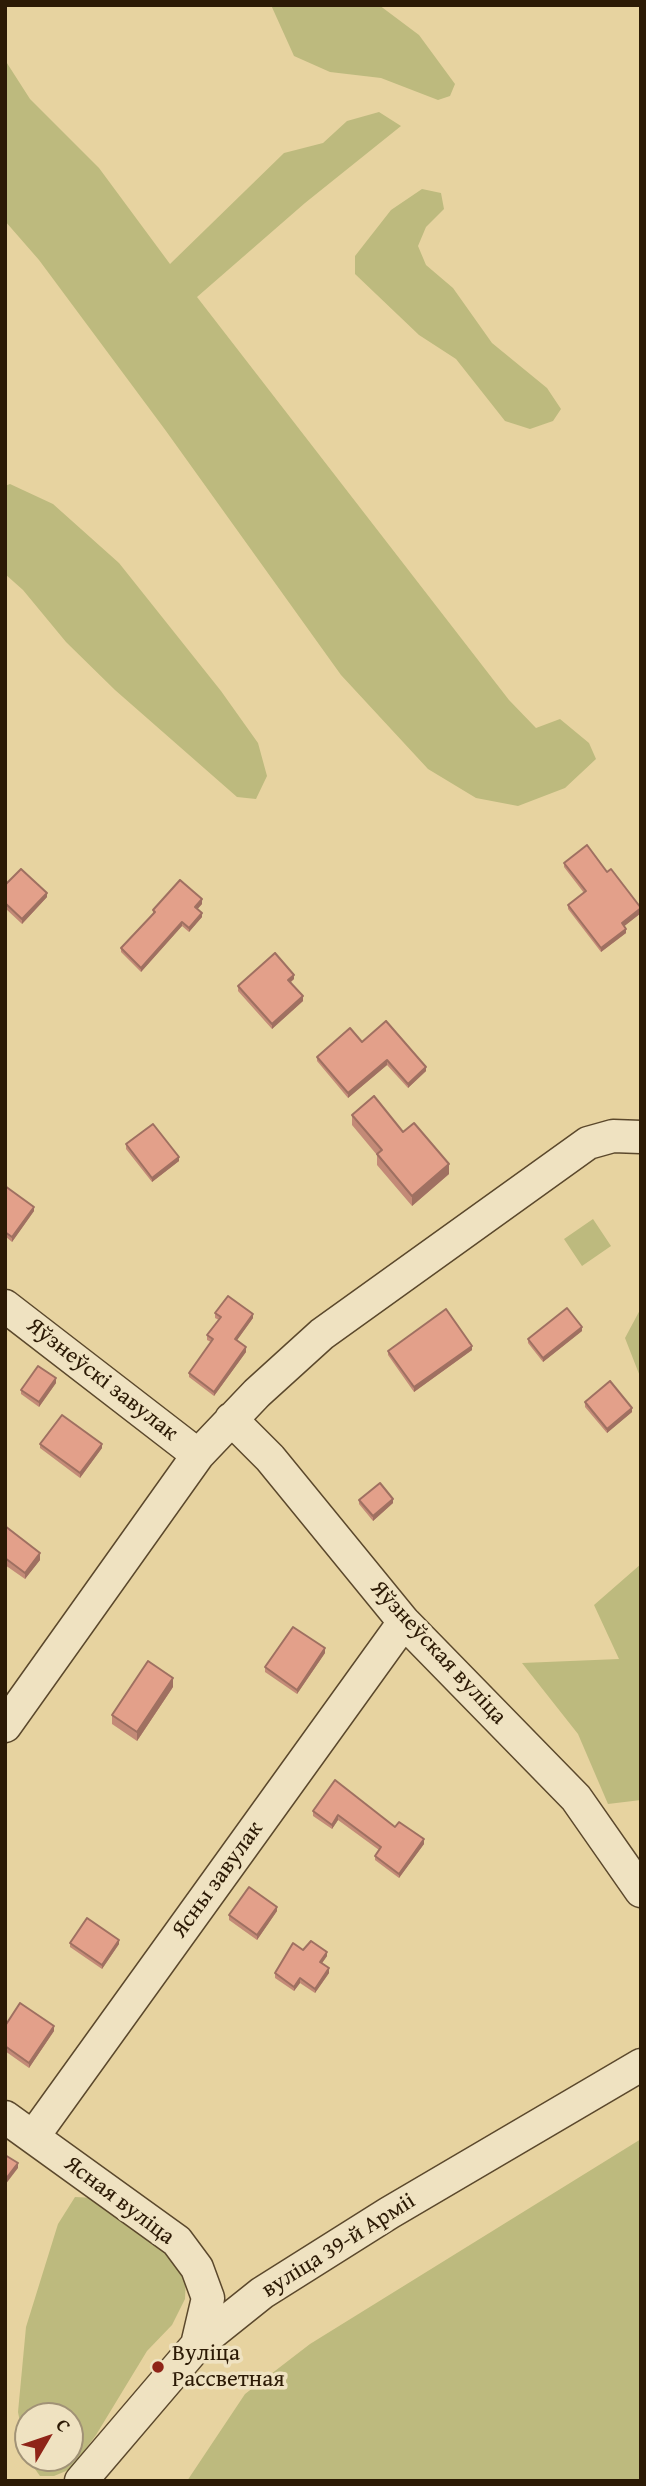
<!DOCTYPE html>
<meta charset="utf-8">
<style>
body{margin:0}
#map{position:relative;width:646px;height:2486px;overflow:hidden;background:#e7d3a0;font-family:"Gentium Book Plus",serif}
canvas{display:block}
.frame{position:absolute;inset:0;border:7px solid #2c1a05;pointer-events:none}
.north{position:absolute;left:14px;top:2402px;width:70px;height:70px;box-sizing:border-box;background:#efe2c1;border:2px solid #a19276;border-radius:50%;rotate:51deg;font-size:19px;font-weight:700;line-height:28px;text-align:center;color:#2c1a05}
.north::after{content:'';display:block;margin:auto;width:24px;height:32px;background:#8f2418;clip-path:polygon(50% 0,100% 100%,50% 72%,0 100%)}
</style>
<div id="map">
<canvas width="646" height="2486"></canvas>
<div class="frame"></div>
<div class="north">С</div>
</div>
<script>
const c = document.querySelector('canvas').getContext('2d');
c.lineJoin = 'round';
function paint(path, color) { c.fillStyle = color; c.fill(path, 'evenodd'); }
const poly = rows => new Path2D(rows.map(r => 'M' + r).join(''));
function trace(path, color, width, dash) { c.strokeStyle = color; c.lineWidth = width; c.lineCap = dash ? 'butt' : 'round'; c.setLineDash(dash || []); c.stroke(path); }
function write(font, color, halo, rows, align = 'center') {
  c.font = font + ' "Gentium Book Plus",serif'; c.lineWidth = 7; c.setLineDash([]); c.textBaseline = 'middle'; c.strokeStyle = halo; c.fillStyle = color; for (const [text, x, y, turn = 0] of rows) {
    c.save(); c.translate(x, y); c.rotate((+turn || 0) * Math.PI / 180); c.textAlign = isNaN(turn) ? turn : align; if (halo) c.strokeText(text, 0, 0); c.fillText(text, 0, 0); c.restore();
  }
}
paint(poly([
 [271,5,379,5,419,35,455,84,450,96,438,100,381,78,330,72,294,56],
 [5,60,30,99,99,168,170,264,284,153,323,143,347,121,379,112,401,126,305,203,197,297,509,700,536,728,560,719,589,743,596,759,565,788,518,806,476,798,428,769,341,675,166,431,39,260,5,221],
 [422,189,441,193,444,209,426,227,418,246,426,265,453,288,492,343,547,388,561,409,553,421,530,429,505,421,456,359,419,335,355,274,355,256,391,210],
 [10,484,53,504,119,563,221,691,258,743,267,776,256,799,237,797,115,690,66,642,23,590,5,574,5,486],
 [593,1219,611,1246,582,1266,564,1239],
 [641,1308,641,1379,625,1338],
 [641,1564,641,1800,608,1804,578,1734,522,1663,619,1659,594,1605],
 [641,2139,641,2481,187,2481,245,2394,310,2344],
 [75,2197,95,2198,177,2259,186,2275,185,2299,172,2325,147,2351,96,2435,71,2469,54,2476,40,2476,27,2458,18,2412,26,2327,58,2224],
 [28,2416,70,2416,70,2458,28,2458]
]), '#bdba7e');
const minor = poly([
 [5,1306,198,1455],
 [231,1419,270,1458,404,1622,576,1798,641,1891],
 [5,1726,198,1455,257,1393,322,1334,588,1143,613,1136,641,1137],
 [5,2117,177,2241,197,2268,208,2298,197,2345],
 [33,2137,404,1622],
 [81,2481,197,2345,262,2293,389,2213,641,2065]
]);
trace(minor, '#5b482c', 35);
trace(minor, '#efe2c1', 32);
paint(poly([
 [564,863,607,872,641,908,641,913,624,926,626,933,601,952,568,909,568,905,584,893,564,867],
 [5,885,47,897,22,924,5,908],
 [202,904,197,909,202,917,189,932,182,926,141,972,121,952,121,948,153,915,153,910],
 [294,979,291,982,303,1001,272,1029,238,991,238,986],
 [362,1042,426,1071,408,1088,387,1065,348,1098,317,1061,317,1057],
 [352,1115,403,1132,449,1174,412,1206,377,1165,377,1155,352,1125],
 [126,1144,179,1161,152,1182,126,1149],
 [5,1186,34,1211,12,1242,5,1236],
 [215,1313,253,1318,237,1340,246,1352,214,1396,189,1377,189,1373,211,1342,207,1340,207,1335,219,1320,215,1318],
 [582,1331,543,1362,528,1343,528,1339],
 [472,1350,414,1392,388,1355,388,1351],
 [56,1383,39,1407,21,1394,21,1390],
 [585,1402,632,1412,607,1433,585,1407],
 [40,1444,102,1448,80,1478,40,1448],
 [359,1500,393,1503,373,1521,359,1504],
 [5,1526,40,1560,25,1579,5,1565],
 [325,1653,297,1694,265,1672,265,1667],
 [173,1687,137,1741,112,1724,112,1715],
 [313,1811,395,1827,424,1844,399,1878,375,1860,375,1856,379,1850,338,1820,332,1829,313,1816],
 [277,1911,257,1940,229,1920,229,1915],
 [70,1943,119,1944,102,1969,70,1947],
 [303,1950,327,1956,322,1963,329,1973,315,1993,300,1983,294,1991,275,1978,275,1973],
 [5,2026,54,2031,29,2068,5,2051]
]), '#c38a77');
paint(poly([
 [47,893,47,897,22,924,22,919],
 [202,899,202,904,195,912,195,907],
 [641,909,641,913,622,928,622,923],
 [202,913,202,917,189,932,189,928],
 [182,922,182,926,141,972,141,968],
 [626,929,626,933,601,952,601,948],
 [294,975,294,979,288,984,288,980],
 [303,996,303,1001,272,1029,272,1024],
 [387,1060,387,1065,348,1098,348,1093],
 [426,1067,426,1071,408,1088,408,1084],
 [179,1157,179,1161,152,1182,152,1178],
 [449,1164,449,1174,412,1206,412,1196],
 [34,1207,34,1211,12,1242,12,1237],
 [253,1314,253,1318,235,1343,235,1339],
 [582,1327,582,1331,543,1362,543,1358],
 [472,1346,472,1350,414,1392,414,1387],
 [246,1347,246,1352,214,1396,214,1392],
 [56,1378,56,1383,39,1407,39,1402],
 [632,1408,632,1412,607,1433,607,1429],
 [102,1444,102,1448,80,1478,80,1473],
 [393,1499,393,1503,373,1521,373,1516],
 [40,1553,40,1560,25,1579,25,1573],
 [325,1648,325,1653,297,1694,297,1690],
 [173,1678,173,1687,137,1741,137,1732],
 [338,1815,338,1820,332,1829,332,1825],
 [424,1839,424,1844,399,1878,399,1874],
 [277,1907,277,1911,257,1940,257,1935],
 [119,1940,119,1944,102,1969,102,1965],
 [327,1952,327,1956,320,1966,320,1962],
 [329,1968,329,1973,315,1993,315,1989],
 [300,1978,300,1983,294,1991,294,1987],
 [54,2026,54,2031,29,2068,29,2063],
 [18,2163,18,2168,5,2185,5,2180]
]), '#9f7061');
const building = poly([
 [587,845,607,872,611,869,641,908,622,923,626,929,601,948,568,905,586,891,564,863,587,845],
 [21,869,47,893,22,919,5,903,5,885,21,869],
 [180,880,202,899,195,907,202,913,189,928,182,922,141,968,121,948,155,912,153,910,180,880],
 [275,953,294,975,288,980,303,996,272,1024,238,986,275,953],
 [386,1021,426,1067,408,1084,387,1060,348,1093,317,1057,350,1028,362,1042,386,1021],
 [374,1096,403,1132,414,1123,449,1164,412,1196,377,1154,382,1150,352,1115,374,1096],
 [153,1124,179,1157,152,1178,126,1144,153,1124],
 [5,1186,34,1207,12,1237,5,1232,5,1186],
 [228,1296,253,1314,235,1339,246,1347,214,1392,189,1373,213,1339,207,1335,221,1317,215,1313,228,1296],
 [567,1308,582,1327,543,1358,528,1339,567,1308],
 [446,1309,472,1346,414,1387,388,1351,446,1309],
 [38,1366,56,1378,39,1402,21,1390,38,1366],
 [610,1381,632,1408,607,1429,585,1402,610,1381],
 [62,1415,102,1444,80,1473,40,1444,62,1415],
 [380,1483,393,1499,373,1516,359,1500,380,1483],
 [5,1526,40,1553,25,1573,5,1558,5,1526],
 [293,1627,325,1648,297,1690,265,1667,293,1627],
 [148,1661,173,1678,137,1732,112,1715,148,1661],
 [335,1780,395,1827,399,1822,424,1839,399,1874,375,1856,381,1847,338,1815,332,1825,313,1811,335,1780],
 [249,1887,277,1907,257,1935,229,1915,249,1887],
 [87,1918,119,1940,102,1965,70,1943,87,1918],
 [311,1941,327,1952,320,1962,329,1968,315,1989,300,1978,294,1987,275,1973,293,1943,303,1950,311,1941],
 [20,2003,54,2026,29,2063,5,2046,5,2026,20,2003],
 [5,2155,18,2163,5,2180,5,2155]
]);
paint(building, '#e3a08a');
trace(building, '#9f7061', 2);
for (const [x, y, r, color] of [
 [158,2367,7,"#8f2418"]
]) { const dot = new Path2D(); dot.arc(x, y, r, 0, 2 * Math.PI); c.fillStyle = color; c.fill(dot); trace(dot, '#efe2c1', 2.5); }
write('23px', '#2c1a05', '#efe2c1', [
 ["Яўзнеўскі завулак",102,1380,38],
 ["Яўзнеўская вуліца",438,1653,47],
 ["Ясны завулак",218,1880,-54],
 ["Ясная вуліца",119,2201,37],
 ["вуліца 39-й Арміі",339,2246,-32]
]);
write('23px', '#2c1a05', '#efe2c1', [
 ["Вуліца",172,2354],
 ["Рассветная",172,2380]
], 'left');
</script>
